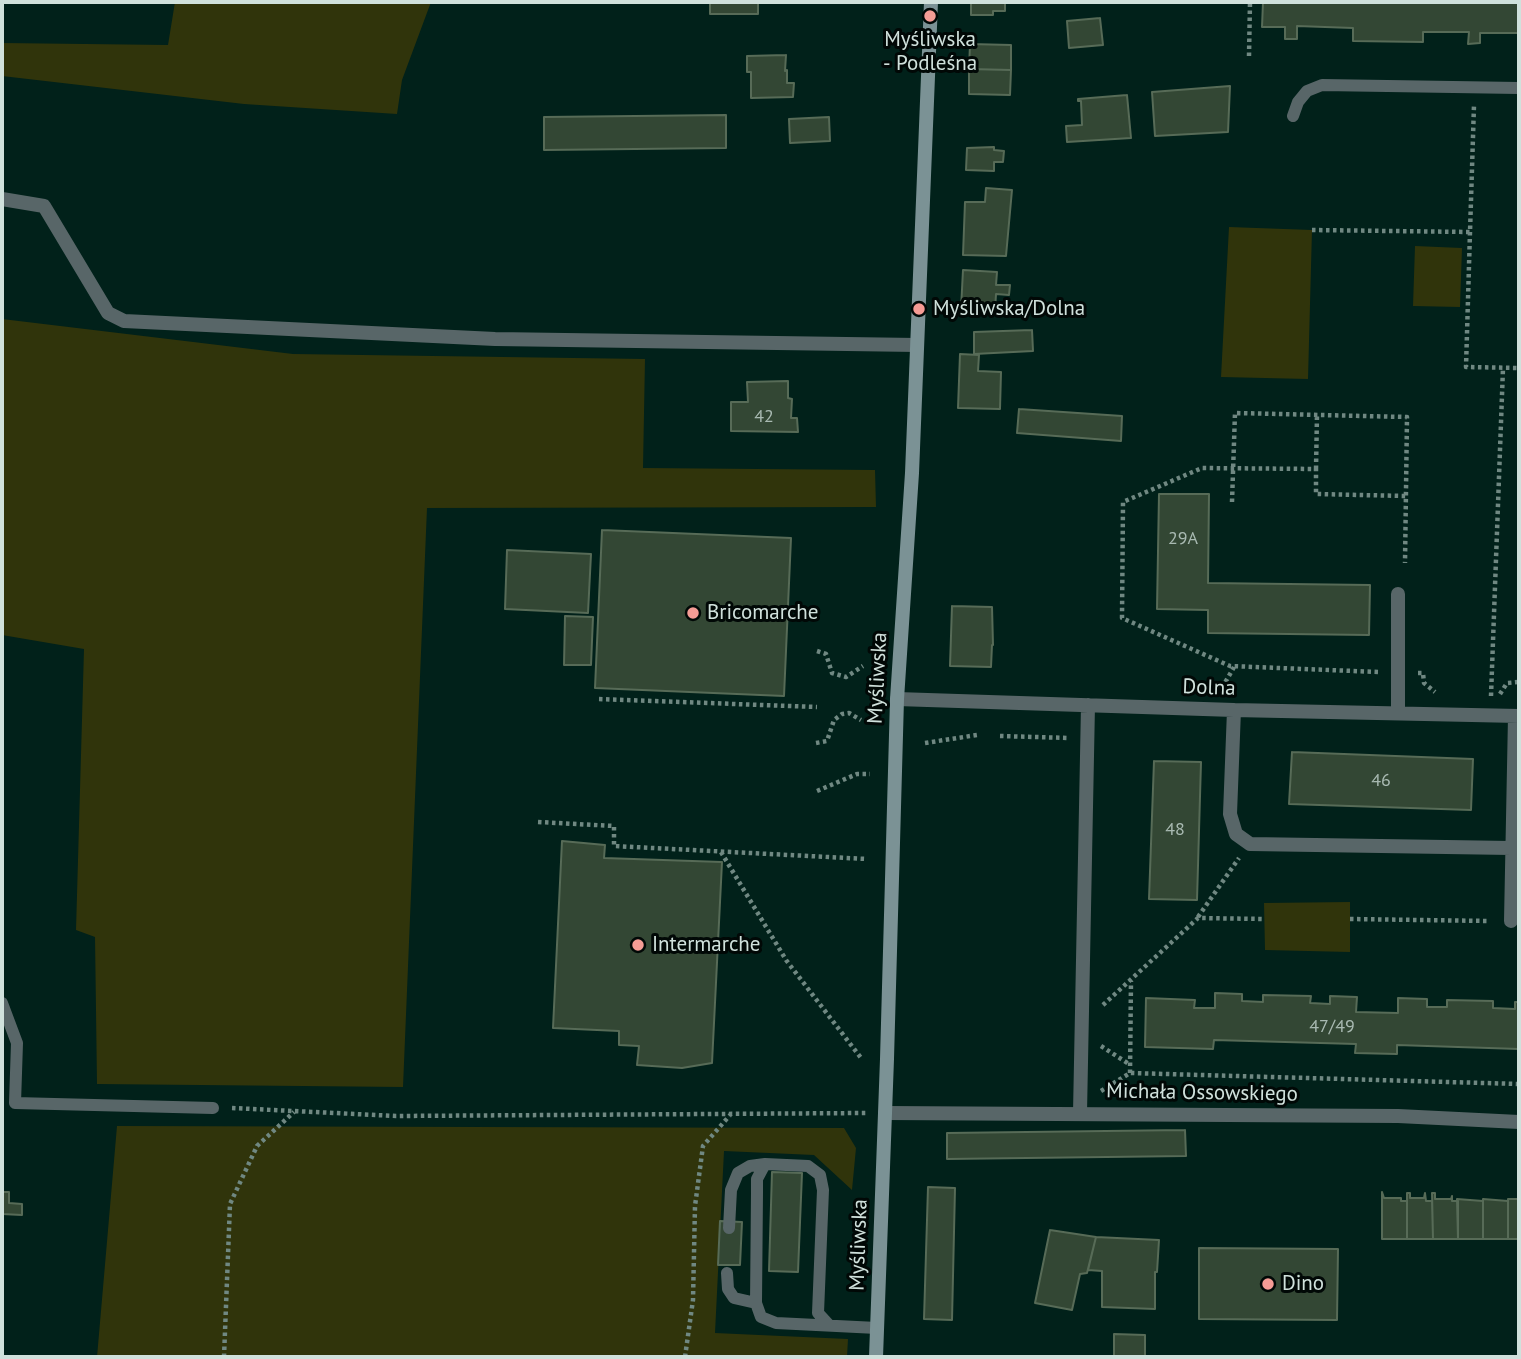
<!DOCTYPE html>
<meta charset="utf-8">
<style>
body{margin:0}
#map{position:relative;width:1521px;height:1359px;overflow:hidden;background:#01211a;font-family:"PT Sans",sans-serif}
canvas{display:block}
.frame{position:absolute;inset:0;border:4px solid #d0e1dc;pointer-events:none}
</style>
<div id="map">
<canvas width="1521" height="1359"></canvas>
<div class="frame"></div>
</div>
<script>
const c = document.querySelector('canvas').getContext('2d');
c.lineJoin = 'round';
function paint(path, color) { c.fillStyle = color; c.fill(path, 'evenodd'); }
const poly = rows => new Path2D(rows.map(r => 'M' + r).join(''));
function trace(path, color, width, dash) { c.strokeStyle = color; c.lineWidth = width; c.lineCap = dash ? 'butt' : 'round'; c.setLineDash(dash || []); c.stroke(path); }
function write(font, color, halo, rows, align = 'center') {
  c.font = font + ' "PT Sans",sans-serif'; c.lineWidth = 6; c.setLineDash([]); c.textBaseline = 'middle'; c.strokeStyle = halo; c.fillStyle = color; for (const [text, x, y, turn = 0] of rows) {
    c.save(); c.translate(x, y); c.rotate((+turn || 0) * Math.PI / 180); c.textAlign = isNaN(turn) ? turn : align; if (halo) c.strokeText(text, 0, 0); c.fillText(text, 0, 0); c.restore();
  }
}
paint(poly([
 [175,2,431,2,402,80,397,114,244,104,2,76,2,43,168,45],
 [1229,227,1312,230,1308,379,1221,377],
 [1415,246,1462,248,1460,307,1413,306],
 [2,319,293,354,645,359,643,468,875,470,876,507,427,508,403,1087,97,1084,95,937,76,930,84,649,2,635],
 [1350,902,1350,952,1265,950,1264,903],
 [117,1126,844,1128,856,1148,852,1190,814,1155,724,1151,715,1333,848,1339,847,1357,97,1357]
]), '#30340b');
const building = poly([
 [710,2,758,2,758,14,710,14,710,2],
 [971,2,1005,2,1005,11,993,11,993,15,971,15,971,2],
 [1263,2,1519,2,1519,33,1480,33,1480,43,1468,44,1469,32,1423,32,1423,42,1353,41,1353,28,1297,26,1297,39,1285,39,1285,27,1262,27,1263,2],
 [1100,18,1103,45,1069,48,1067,21,1100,18],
 [970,44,1011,45,1011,70,969,69,970,44],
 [786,55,785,71,787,70,787,83,794,83,793,97,751,98,751,72,747,72,747,56,786,55],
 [969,69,1011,70,1010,95,969,94,969,69],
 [1230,86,1228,132,1155,136,1152,92,1230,86],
 [1127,95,1131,138,1067,142,1066,126,1082,125,1081,101,1078,101,1078,99,1127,95],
 [726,115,726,148,544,150,544,117,726,115],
 [829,117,830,141,790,143,789,119,829,117],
 [994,147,994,150,1004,151,1003,162,994,162,994,171,966,170,967,148,994,147],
 [986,188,1012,190,1006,256,963,255,965,202,985,202,986,188],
 [963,270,997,272,996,285,1010,285,1009,295,996,294,995,311,961,309,963,270],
 [1032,330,1033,351,974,354,974,332,1032,330],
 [960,354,979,355,978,371,1001,372,1000,409,958,408,960,354],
 [788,381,788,398,792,399,791,418,797,418,798,432,731,431,731,402,748,402,747,382,788,381],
 [1019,409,1122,416,1121,441,1017,433,1019,409],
 [1159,494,1209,494,1208,583,1370,585,1369,635,1208,633,1208,610,1157,609,1159,494],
 [602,530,791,538,784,696,595,688,602,530],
 [507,550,591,554,588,613,505,609,507,550],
 [952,606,992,607,993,645,992,645,991,667,950,666,952,606],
 [565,616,593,617,591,665,564,665,565,616],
 [1292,752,1473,759,1471,810,1289,804,1292,752],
 [1154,761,1201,762,1197,900,1149,899,1154,761],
 [562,841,605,845,604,858,722,862,712,1063,682,1068,637,1065,639,1046,619,1045,619,1031,553,1028,562,841],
 [1215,993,1242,994,1242,1001,1263,1002,1263,995,1311,996,1310,1003,1330,1004,1330,996,1357,997,1356,1012,1398,1013,1398,998,1427,999,1427,1007,1447,1007,1447,1000,1493,1001,1493,1008,1515,1009,1515,1002,1519,1002,1519,1049,1397,1045,1397,1054,1355,1053,1356,1044,1214,1040,1213,1049,1145,1047,1146,998,1195,1000,1194,1008,1215,1008,1215,993],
 [1185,1130,1186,1156,947,1159,947,1133,1185,1130],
 [772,1172,802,1173,798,1272,769,1271,772,1172],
 [928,1187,955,1188,952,1320,924,1319,928,1187],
 [2,1192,9,1192,9,1203,22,1204,22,1215,2,1214,2,1192],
 [1382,1192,1384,1198,1401,1198,1401,1201,1407,1201,1407,1239,1382,1239,1382,1192],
 [1407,1193,1410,1193,1410,1198,1424,1198,1425,1193,1426,1201,1432,1201,1433,1239,1407,1239,1407,1193],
 [1432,1193,1435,1193,1435,1199,1451,1199,1452,1196,1452,1201,1458,1201,1458,1239,1433,1239,1432,1193],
 [1457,1199,1483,1201,1483,1239,1458,1239,1457,1199],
 [1483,1199,1508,1201,1508,1239,1483,1239,1483,1199],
 [1508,1199,1519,1199,1519,1239,1508,1239,1508,1199],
 [720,1221,742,1222,740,1265,718,1265,720,1221],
 [1050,1230,1096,1237,1087,1273,1080,1274,1072,1310,1035,1303,1050,1230],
 [1096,1237,1159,1240,1157,1272,1155,1272,1155,1309,1102,1307,1102,1271,1088,1270,1096,1237],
 [1199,1248,1338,1249,1337,1320,1199,1319,1199,1248],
 [1114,1334,1145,1335,1145,1357,1114,1357,1114,1334]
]);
paint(building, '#334734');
trace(building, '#576b57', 2);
trace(poly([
 [1249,56,1250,2],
 [1312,230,1470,232,1474,105],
 [1470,232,1466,367,1519,368],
 [1316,469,1317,415],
 [1232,502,1235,413,1407,417,1405,563],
 [817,651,826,654,832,673,846,677,863,666],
 [1378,672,1230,666,1122,618,1123,502,1202,468,1316,469,1316,494,1406,496],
 [1418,673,1423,673,1424,683,1435,692],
 [1222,688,1234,667],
 [1500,694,1507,683,1519,682],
 [1491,696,1503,368],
 [599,699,817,707],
 [1000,736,1069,738],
 [816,743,827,741,834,720,842,714,849,713,861,720],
 [925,743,977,735],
 [817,791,857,774,870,774],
 [538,822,614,826,614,846,867,859],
 [721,852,786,960,861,1058],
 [1198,917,1239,858],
 [1350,919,1490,921],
 [1103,1005,1198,918,1264,919],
 [1101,1046,1129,1064],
 [1130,1073,1131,981],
 [1101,1091,1130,1073,1519,1084],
 [232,1108,396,1116,867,1113],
 [224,1357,230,1204,257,1146,294,1112],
 [685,1357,693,1300,695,1206,703,1146,731,1114]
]), '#708882', 4.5, [3.5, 3.5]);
trace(poly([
 [1293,116,1298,102,1307,91,1322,85,1519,88],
 [2,1003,17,1043,15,1103,213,1108],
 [729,1228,731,1190,738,1173,750,1166,765,1164],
 [727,1273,728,1289,734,1298,756,1303],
 [829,1325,818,1313,823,1190,820,1175,808,1166,765,1164,757,1179,757,1193,756,1303,761,1317,776,1323,877,1328]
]), '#586668', 12);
trace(poly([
 [2,199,44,206,108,313,124,321,495,339,917,345],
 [897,699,1234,710,1519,716],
 [1234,710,1230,814,1236,834,1250,844,1511,848],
 [1398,712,1398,594],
 [1511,921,1515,716],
 [885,1113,1398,1116,1519,1122],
 [1080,1113,1088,705]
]), '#586668', 14);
trace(poly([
 [876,1357,887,1059,897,699,912,473,931,2]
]), '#7b9295', 14);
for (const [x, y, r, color] of [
 [930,16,7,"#f59c95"],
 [919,309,7,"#f59c95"],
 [693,613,7,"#f59c95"],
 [638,945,7,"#f59c95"],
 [1268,1284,7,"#f59c95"]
]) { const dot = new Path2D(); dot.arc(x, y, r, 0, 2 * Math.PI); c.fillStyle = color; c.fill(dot); trace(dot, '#010806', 2.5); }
write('18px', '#a9bab2', null, [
 ["42",764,417],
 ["29A",1183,539],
 ["46",1381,781],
 ["48",1175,830],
 ["47/49",1332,1027]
]);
write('21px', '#d0e1dc', '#010806', [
 ["Myśliwska",930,40,"center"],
 ["- Podleśna",930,64,"center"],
 ["Myśliwska/Dolna",933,309],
 ["Bricomarche",707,613],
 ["Intermarche",652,945],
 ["Dino",1282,1284]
], 'left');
write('21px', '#d0e1dc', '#010806', [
 ["Myśliwska",878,678,-87],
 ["Dolna",1209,688,2],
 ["Michała Ossowskiego",1202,1093,1],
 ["Myśliwska",859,1245,-88]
]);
</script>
